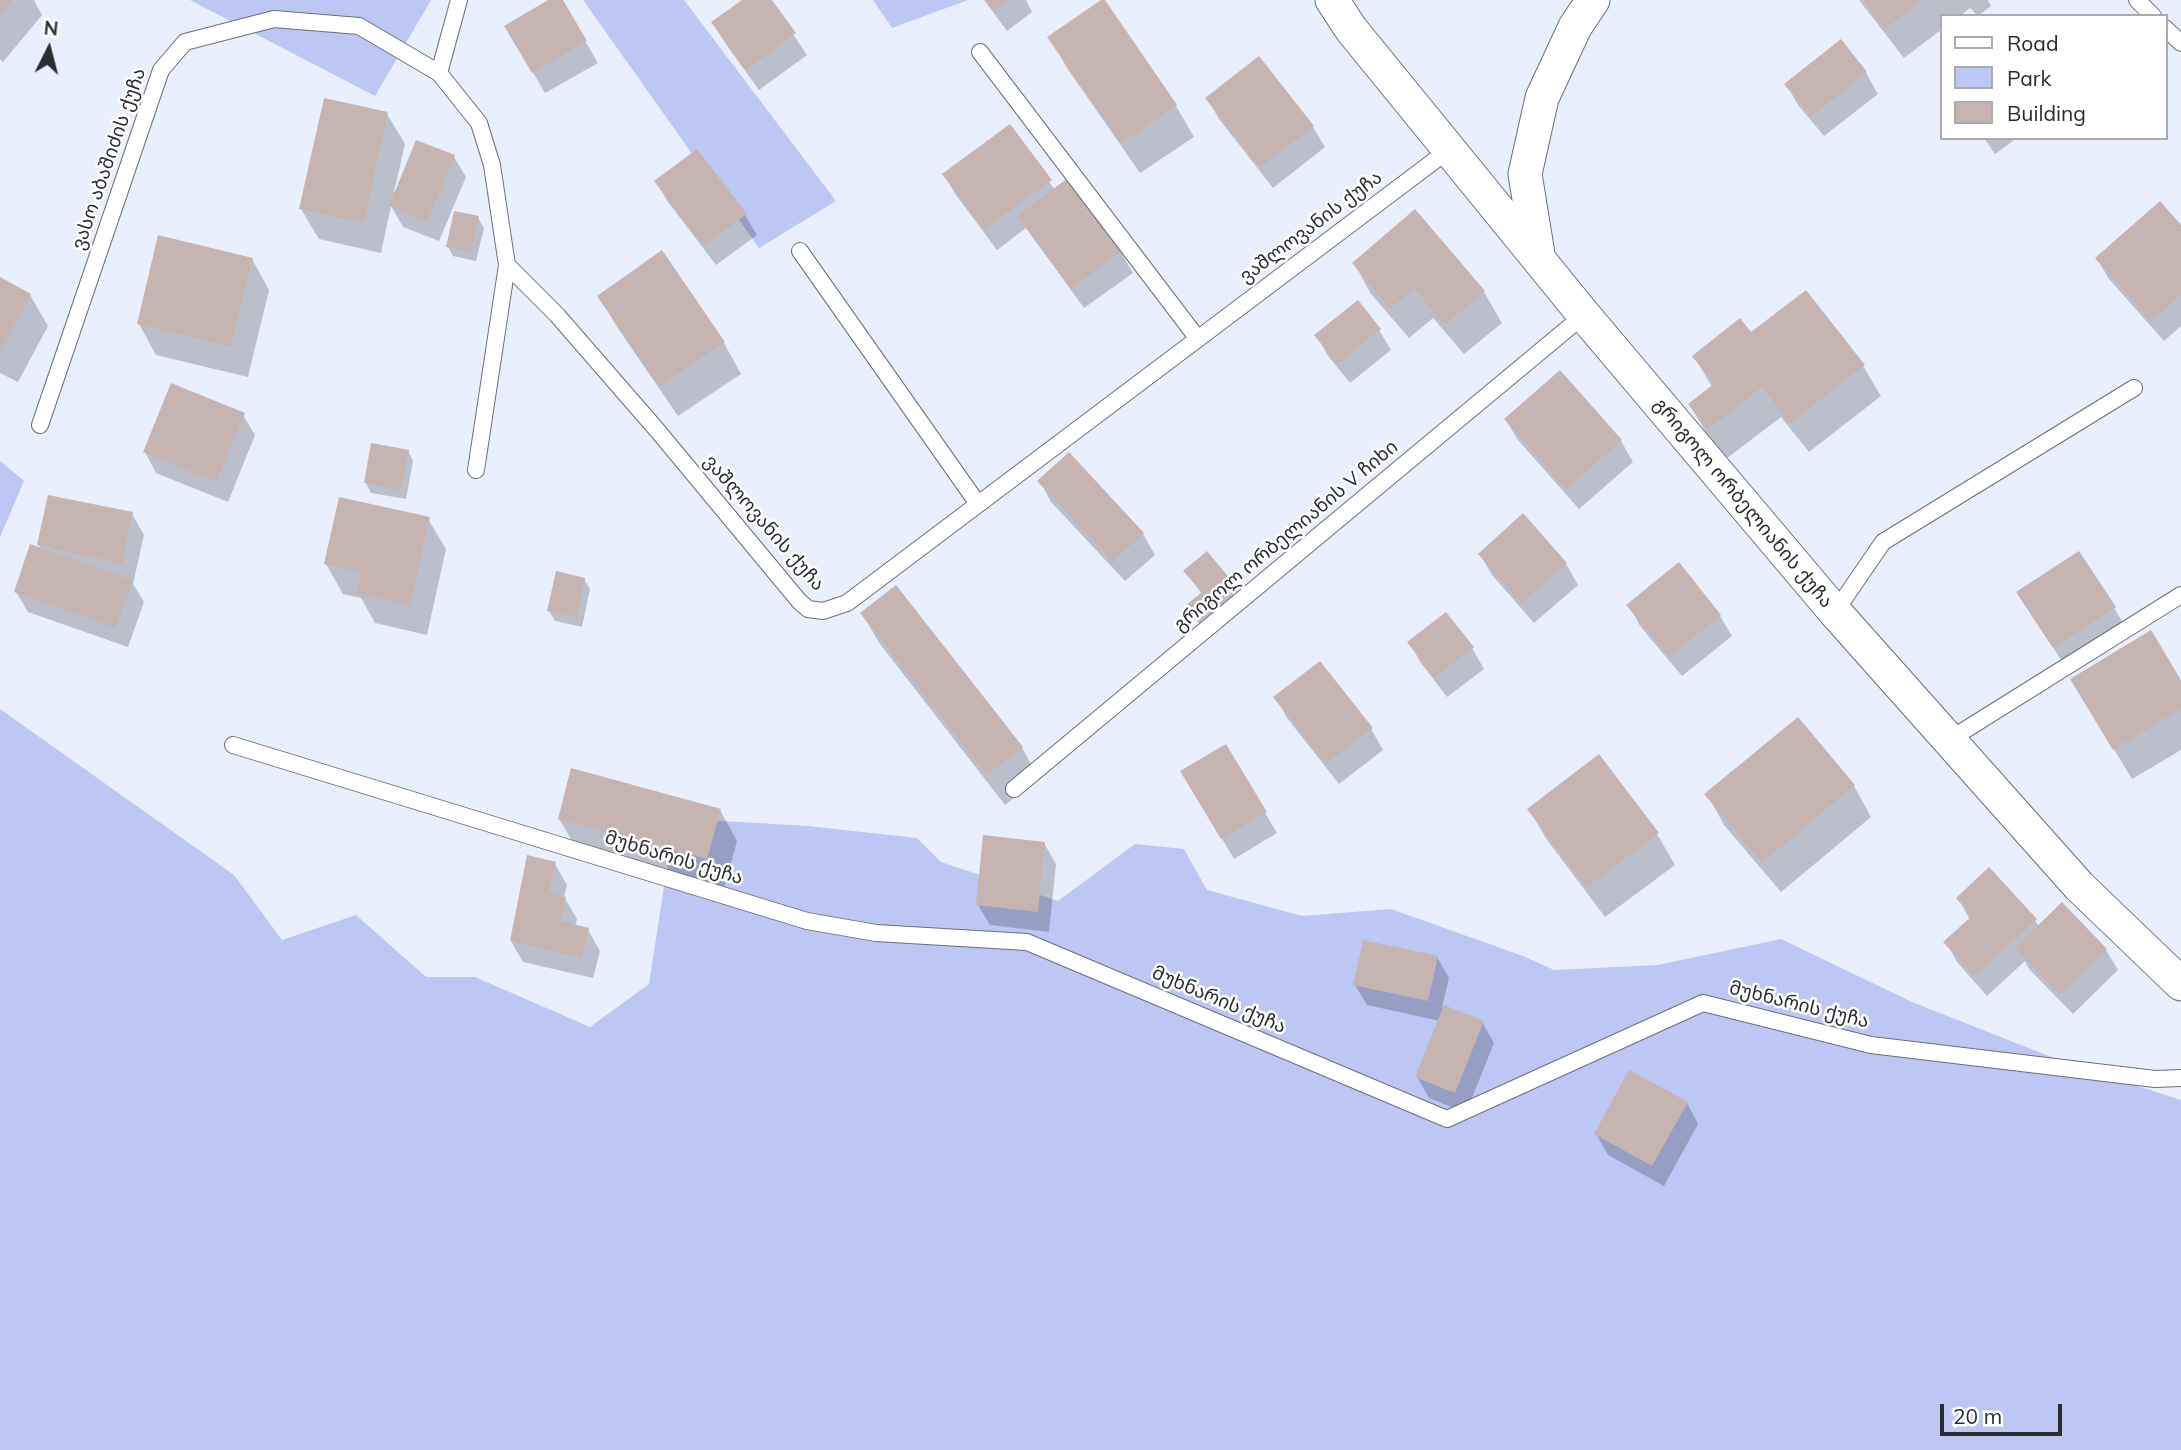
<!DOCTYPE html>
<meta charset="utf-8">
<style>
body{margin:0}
#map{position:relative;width:2181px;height:1450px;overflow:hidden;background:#eaeffe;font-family:Mulish,sans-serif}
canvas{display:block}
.legend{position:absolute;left:1940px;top:14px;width:228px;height:126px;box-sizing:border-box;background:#fff;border:2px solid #aaabad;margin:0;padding:9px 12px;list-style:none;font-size:21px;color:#2a2c31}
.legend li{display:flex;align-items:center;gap:14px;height:35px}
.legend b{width:35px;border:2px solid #aaabad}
.north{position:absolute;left:14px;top:14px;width:70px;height:70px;-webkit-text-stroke:5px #fff;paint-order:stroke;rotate:6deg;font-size:19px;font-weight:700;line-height:28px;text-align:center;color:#2a2c31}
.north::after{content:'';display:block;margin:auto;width:24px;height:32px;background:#2a2c31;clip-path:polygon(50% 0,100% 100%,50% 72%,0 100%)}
.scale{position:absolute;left:1940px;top:1404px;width:122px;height:32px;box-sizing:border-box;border:4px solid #2a2c31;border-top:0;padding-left:9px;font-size:21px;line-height:24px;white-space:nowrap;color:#2a2c31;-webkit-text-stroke:5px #fff;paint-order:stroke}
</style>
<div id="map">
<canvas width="2181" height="1450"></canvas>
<ul class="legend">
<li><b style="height:9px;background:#fff"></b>Road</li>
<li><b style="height:19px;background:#bcc7f4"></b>Park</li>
<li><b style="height:19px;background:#c6b4b0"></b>Building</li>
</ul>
<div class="north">N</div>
<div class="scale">20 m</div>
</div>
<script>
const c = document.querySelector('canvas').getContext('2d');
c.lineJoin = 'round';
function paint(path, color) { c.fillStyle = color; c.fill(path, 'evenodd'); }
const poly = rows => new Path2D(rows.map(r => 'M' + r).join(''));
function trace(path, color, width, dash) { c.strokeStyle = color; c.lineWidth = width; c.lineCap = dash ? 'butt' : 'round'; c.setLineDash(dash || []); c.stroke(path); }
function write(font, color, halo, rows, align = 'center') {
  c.font = font + ' Mulish,"Noto Sans Georgian",sans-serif'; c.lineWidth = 5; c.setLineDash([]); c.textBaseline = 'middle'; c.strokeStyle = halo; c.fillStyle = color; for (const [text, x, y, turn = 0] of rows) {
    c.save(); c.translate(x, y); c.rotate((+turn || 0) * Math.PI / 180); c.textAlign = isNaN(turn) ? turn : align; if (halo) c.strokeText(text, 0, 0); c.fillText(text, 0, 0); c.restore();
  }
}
paint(poly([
 [190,0,431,0,375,96],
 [583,0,684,0,836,201,759,248],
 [873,0,968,0,892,28],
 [0,461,24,481,0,537],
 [0,709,234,875,282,940,356,915,426,977,475,977,590,1027,649,984,668,861,689,819,808,826,917,838,941,862,1058,901,1135,844,1184,849,1207,890,1302,916,1391,909,1523,956,1554,970,1658,965,1781,939,1912,1002,2064,1062,2181,1100,2181,1450,0,1450]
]), '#bcc7f4');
paint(poly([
 [0,0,34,0,42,15,3,62,0,59],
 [551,0,561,0,598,63,545,93,506,26],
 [744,0,770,0,807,55,759,90,725,43,713,23],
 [984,0,1026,0,1032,12,1007,31],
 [1859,0,1988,0,1991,6,1978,16,1970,8,1960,16,1941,16,1941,30,1904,58],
 [1103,1,1176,106,1194,137,1140,173,1067,68,1050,37],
 [1841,41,1866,73,1878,94,1824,136,1798,105,1786,84],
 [1258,58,1313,127,1325,147,1273,188,1219,119,1207,98],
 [387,114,405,144,394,192,454,157,466,177,439,241,403,227,391,206,381,253,319,239,301,209],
 [1010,127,1055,190,1067,181,1121,252,1133,273,1084,308,1026,228,997,250,956,195,944,175],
 [1984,138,2017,138,1995,154],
 [656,181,745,215,757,235,716,265,668,202],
 [1415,212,1484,292,1502,323,1464,354,1433,318,1409,338,1371,294,1354,263],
 [478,218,484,228,476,261,453,256,448,246],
 [2181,227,2181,326,2164,341,2109,279,2097,259],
 [252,259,269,290,248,377,156,355,139,324],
 [0,279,30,295,48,326,18,382,0,373],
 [599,296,724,343,741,374,678,416,617,327],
 [1379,330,1391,350,1350,383,1328,356,1317,336],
 [1751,335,1863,366,1881,396,1809,452,1781,417,1726,459,1708,436,1690,405,1712,387,1694,356],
 [1560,372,1621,441,1633,462,1579,509,1518,440,1506,420],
 [243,415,255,435,228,502,156,473,145,452],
 [408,451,413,461,406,499,371,493,366,483],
 [1040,481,1143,534,1155,555,1125,581,1051,502],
 [132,514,144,535,133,584,144,602,128,647,28,612,16,592,41,550,39,545],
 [1523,516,1566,564,1578,585,1534,623,1492,575,1480,554],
 [428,519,446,549,427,635,375,623,361,598,343,594,326,564],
 [1186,572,1235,587,1240,596,1202,628,1187,606,1202,594],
 [584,579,590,589,582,627,555,621,549,611],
 [1629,605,1720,616,1732,636,1682,676,1640,626],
 [2114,608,2126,628,2066,667,2030,613],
 [862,614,1022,748,1039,778,1005,805,880,644],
 [1446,614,1472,648,1484,669,1447,697,1421,663,1409,642],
 [2181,683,2181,750,2132,779,2090,710],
 [1276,697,1371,729,1383,750,1339,784,1287,718],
 [1798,719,1854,786,1871,817,1781,892,1724,825,1707,794],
 [1599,757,1657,834,1675,865,1605,917,1547,840,1529,809],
 [1182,771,1265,813,1277,833,1234,859],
 [720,810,737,841,724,889,577,849,559,819],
 [1044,843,1056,864,1049,932,990,925,978,905],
 [555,864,567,885,564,897,577,919,575,927,588,930,600,951,593,978,523,962,511,941],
 [1958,898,2035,920,2039,927,2106,950,2118,970,2073,1014,2029,969,2025,961,1987,996,1957,962,1946,942,1970,920],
 [1437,957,1449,978,1442,1007,1482,1022,1494,1043,1466,1113,1429,1098,1417,1077,1440,1021,1367,1005,1355,985],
 [1687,1103,1698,1124,1664,1186,1608,1155,1596,1134]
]), '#0003');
paint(poly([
 [0,0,12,0,0,15],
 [548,0,563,0,587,41,532,73,504,26],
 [742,0,772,0,796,33,746,70,711,22],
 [986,0,1009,0,994,11],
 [1101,0,1105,0,1177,105,1121,144,1047,37],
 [1863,0,1923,0,1885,29],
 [1841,39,1867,72,1811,117,1784,84],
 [1259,56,1314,126,1260,168,1205,98],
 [324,98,388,112,364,223,299,209],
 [1010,124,1052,180,984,230,942,174],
 [416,140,455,155,427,222,389,206],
 [697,149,747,214,703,246,654,181],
 [1068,178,1122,251,1071,289,1017,216],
 [2160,201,2181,225,2181,295,2151,322,2095,258],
 [1415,209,1485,291,1445,325,1414,288,1390,309,1352,263],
 [454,211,479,216,471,252,446,247],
 [158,235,253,258,231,347,137,324],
 [662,250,725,342,659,387,597,296],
 [0,277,31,294,0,352],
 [1806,290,1865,365,1790,423,1762,387,1707,430,1688,404,1714,384,1692,356,1740,318,1751,332],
 [1358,300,1381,329,1337,364,1314,335],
 [1560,370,1622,440,1566,490,1504,419],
 [171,383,245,413,216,482,143,452],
 [371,443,409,450,401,490,364,483],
 [1069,452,1144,533,1113,562,1037,481],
 [48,495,133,512,122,564,37,545],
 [339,497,430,517,410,606,356,593,361,572,324,564],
 [1523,513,1567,563,1521,603,1478,554],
 [30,544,133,580,116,628,14,592],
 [1207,551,1236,586,1196,619,1185,606,1202,592,1183,571],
 [2079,551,2116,607,2053,648,2016,592],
 [1679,562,1721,615,1669,657,1626,605],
 [556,571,585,578,577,618,547,611],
 [896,585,1023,747,987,775,860,613],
 [1446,612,1474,647,1434,678,1407,642],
 [2151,630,2181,680,2181,709,2113,750,2070,679],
 [1320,661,1373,728,1326,764,1273,697],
 [1798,717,1855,785,1762,863,1704,794],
 [1226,744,1267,812,1221,839,1180,771],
 [1599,754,1659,833,1586,888,1527,809],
 [571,768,721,809,707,859,558,819],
 [983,835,1045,842,1038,912,976,905],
 [527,855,556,862,549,892,566,897,560,921,589,928,582,958,510,941],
 [1989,867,2037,919,1974,976,1943,942,1972,916,1956,898],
 [2062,902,2107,949,2060,995,2015,948],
 [1363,940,1438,956,1428,1001,1353,985],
 [1444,1005,1484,1021,1455,1093,1415,1077],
 [1629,1070,1688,1102,1652,1166,1594,1134]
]), '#c6b4b0');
const lane = poly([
 [2137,0,2153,16],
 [2165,28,2181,43],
 [980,52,1198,339],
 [439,73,459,0],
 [800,251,978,504],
 [507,265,557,315,657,430,799,601,808,609,823,611,847,603,1450,149],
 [40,425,161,70,185,42,274,19,359,26,439,73,479,123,492,165,507,265,476,470],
 [1835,612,1883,542,2134,388],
 [1949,740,2181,595],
 [233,745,807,921,876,933,1027,942,1447,1119,1703,1003,1871,1045,2155,1079,2181,1078],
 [1014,789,1584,315]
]);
const street = poly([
 [1332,0,1351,29,1584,315,1835,612,2079,886,2181,984],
 [1538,254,1525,174,1542,98,1575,27,1593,0]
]);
trace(lane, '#6b6f7c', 18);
trace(street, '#6b6f7c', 35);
trace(lane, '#fff', 16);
trace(street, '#fff', 33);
write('19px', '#2a2c31', '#fff', [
 ["ვასო აბაშიძის ქუჩა",109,159,-71],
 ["ვაშლოვანის ქუჩა",1311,227,-37],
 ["გრიგოლ ორბელიანის ქუჩა",1743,503,50],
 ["ვაშლოვანის ქუჩა",764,523,49],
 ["გრიგოლ ორბელიანის V ჩიხი",1286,536,-40],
 ["მუხნარის ქუჩა",674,858,17],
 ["მუხნარის ქუჩა",1219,1000,23],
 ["მუხნარის ქუჩა",1799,1005,14]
]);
</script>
